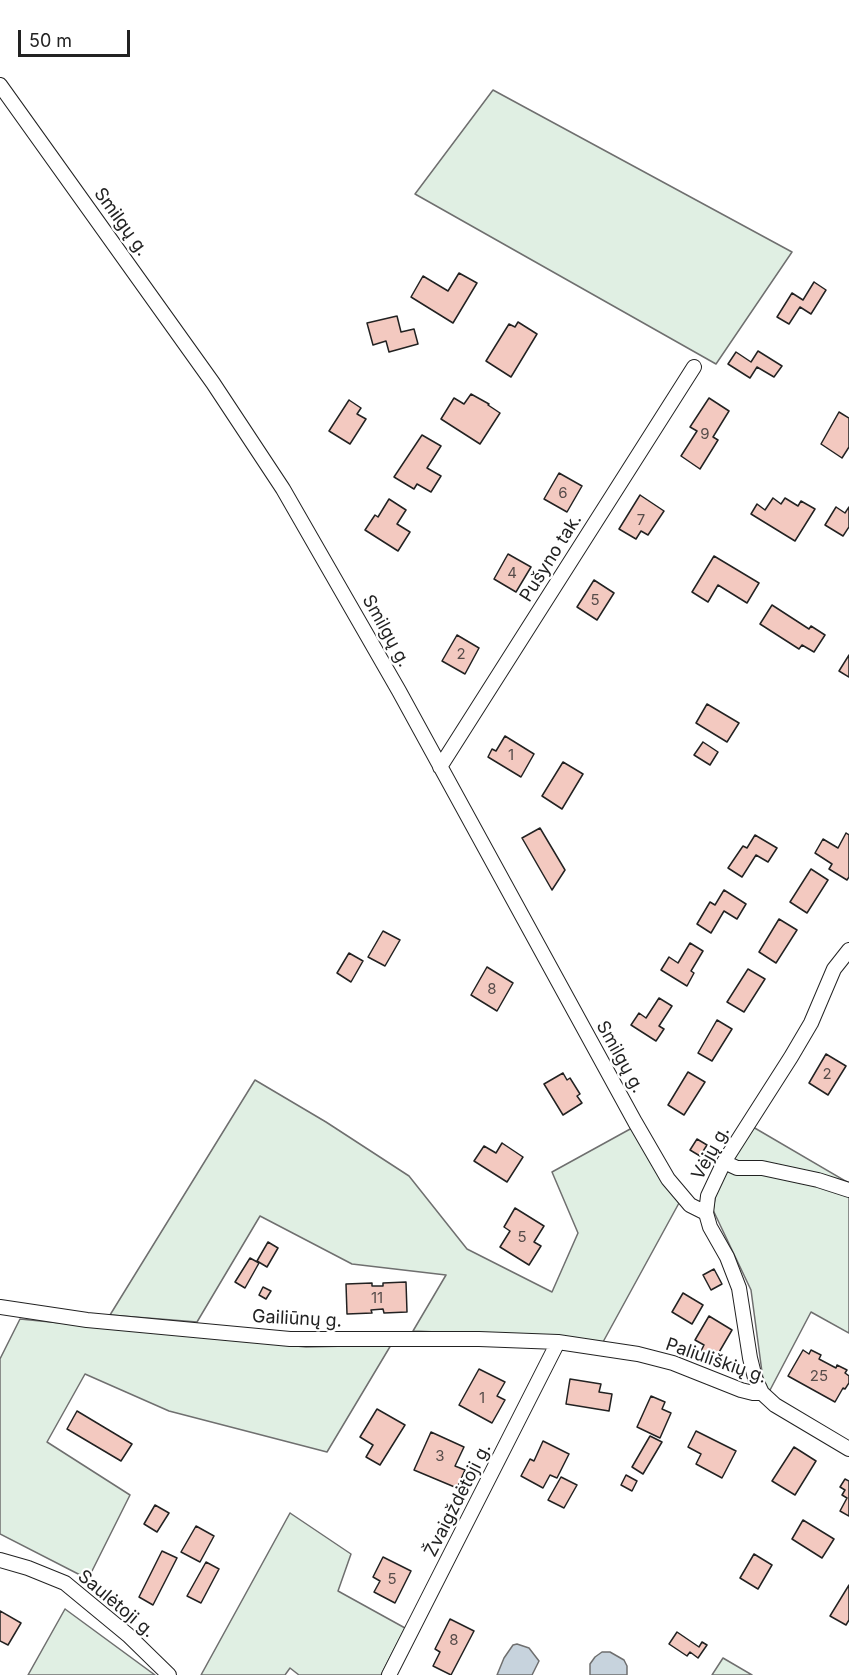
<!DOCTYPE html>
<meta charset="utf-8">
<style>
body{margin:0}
#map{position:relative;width:849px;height:1675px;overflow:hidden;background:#fff;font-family:Inter,sans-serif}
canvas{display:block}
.scale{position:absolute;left:18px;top:30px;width:112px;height:27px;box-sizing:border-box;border:3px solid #222;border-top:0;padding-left:8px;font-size:18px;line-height:21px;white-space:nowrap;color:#222;-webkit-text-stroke:4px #fff;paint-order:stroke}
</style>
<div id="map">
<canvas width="849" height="1675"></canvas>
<div class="scale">50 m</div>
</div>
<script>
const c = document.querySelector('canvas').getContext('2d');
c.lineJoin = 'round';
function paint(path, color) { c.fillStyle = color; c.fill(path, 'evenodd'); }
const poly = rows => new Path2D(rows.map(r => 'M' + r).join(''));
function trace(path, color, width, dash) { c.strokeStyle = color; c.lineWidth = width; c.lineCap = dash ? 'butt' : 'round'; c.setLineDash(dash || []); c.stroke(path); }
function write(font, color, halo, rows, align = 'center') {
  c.font = font + ' Inter,sans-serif'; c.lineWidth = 4.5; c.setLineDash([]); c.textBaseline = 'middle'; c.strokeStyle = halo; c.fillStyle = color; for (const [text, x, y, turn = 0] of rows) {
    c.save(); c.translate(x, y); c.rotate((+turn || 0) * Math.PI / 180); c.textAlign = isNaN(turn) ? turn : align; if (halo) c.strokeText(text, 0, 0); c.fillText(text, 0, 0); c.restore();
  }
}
const green = poly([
 [493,90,792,252,716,364,415,194,493,90],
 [255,1080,326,1122,409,1176,467,1249,552,1292,578,1233,552,1172,632,1128,679,1203,603,1342,562,1337,413,1331,446,1275,352,1264,260,1216,197,1322,110,1315,255,1080],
 [753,1127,849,1183,849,1333,811,1312,769,1392,764,1387,751,1290,713,1210,717,1187,753,1127],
 [20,1319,306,1347,391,1345,327,1452,169,1411,85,1374,47,1442,130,1495,88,1579,0,1534,0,1359,20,1319],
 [290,1513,351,1554,338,1591,405,1628,381,1675,299,1675,290,1668,285,1675,201,1675,290,1513],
 [65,1609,155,1675,28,1675,65,1609],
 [723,1658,752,1675,712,1675,723,1658]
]);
paint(green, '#e0efe3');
trace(green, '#6f6f6f', 1.5);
const water = poly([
 [517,1644,529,1648,539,1661,532,1675,497,1675,504,1658,513,1645,517,1644],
 [602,1652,610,1652,624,1660,627,1666,627,1675,590,1675,590,1664,595,1657,602,1652]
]);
paint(water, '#c7d3dd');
trace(water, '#6f6f6f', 1.5);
const building = poly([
 [459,273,477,283,453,323,411,297,423,276,448,291,459,273],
 [814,282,826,290,811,314,800,307,789,324,777,317,792,293,803,300,814,282],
 [397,316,401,332,414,329,418,344,389,352,386,341,373,345,367,323,397,316],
 [518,322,537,334,511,377,486,361,509,324,515,327,518,322],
 [758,351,782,366,774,377,757,367,750,378,728,364,736,352,751,362,758,351],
 [471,394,489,404,488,405,500,413,480,444,441,419,454,398,464,404,471,394],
 [709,398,729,411,713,437,718,440,700,469,681,456,697,431,690,427,709,398],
 [349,400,361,408,357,414,366,419,350,444,329,431,349,400],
 [839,412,849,418,849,447,842,458,821,444,839,412],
 [422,435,441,446,427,468,441,476,431,492,417,484,414,489,394,477,422,435],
 [559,473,582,486,567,512,544,499,559,473],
 [640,495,664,511,648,535,641,531,636,539,619,529,640,495],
 [773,498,781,504,785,498,798,506,801,501,815,509,795,541,751,514,757,504,765,510,773,498],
 [389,499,406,510,397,524,410,532,398,551,365,530,375,515,378,517,389,499],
 [836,507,845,513,849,507,849,527,843,536,825,525,836,507],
 [508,554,531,567,516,592,494,579,508,554],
 [714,556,759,583,747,603,718,585,708,602,692,592,714,556],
 [594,580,614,593,597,620,577,607,594,580],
 [772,605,809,629,811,626,825,635,814,652,802,645,799,649,760,624,772,605],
 [457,635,479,648,465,674,442,661,457,635],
 [849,655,849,677,839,671,849,655],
 [707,704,739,723,727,742,696,723,707,704],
 [505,736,534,754,521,777,488,757,492,749,496,751,505,736],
 [703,742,718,752,710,765,694,755,703,742],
 [563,762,583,774,562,809,542,796,563,762],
 [540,828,565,870,552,890,522,838,540,828],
 [846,833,849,835,849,877,847,880,829,869,832,864,815,853,823,839,838,848,846,833],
 [755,835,777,848,768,862,756,855,742,877,728,868,743,846,747,848,755,835],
 [811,869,828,880,807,913,790,902,811,869],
 [724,890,746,904,737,919,724,911,711,933,697,924,710,902,715,905,724,890],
 [779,919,797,930,776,963,759,952,779,919],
 [383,931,400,940,385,966,368,957,383,931],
 [690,943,703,951,691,971,694,973,687,986,661,970,669,957,678,963,690,943],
 [349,953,363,961,351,982,337,973,349,953],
 [487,967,513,983,497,1011,471,995,487,967],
 [748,969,765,979,744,1012,727,1002,748,969],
 [659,998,672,1006,659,1026,664,1029,656,1041,631,1025,639,1013,646,1018,659,998],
 [717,1020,732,1029,712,1061,698,1053,717,1020],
 [826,1054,846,1066,828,1095,809,1083,826,1054],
 [688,1072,705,1082,684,1115,668,1105,688,1072],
 [563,1073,567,1080,570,1078,580,1094,577,1096,582,1103,563,1115,544,1084,563,1073],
 [697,1139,707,1145,700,1156,690,1150,697,1139],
 [502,1143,523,1157,507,1182,474,1161,484,1146,496,1153,502,1143],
 [515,1208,544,1226,534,1242,541,1246,529,1265,500,1247,510,1231,504,1227,515,1208],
 [268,1242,278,1248,267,1267,257,1261,268,1242],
 [250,1258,259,1263,245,1288,235,1282,250,1258],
 [714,1269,722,1284,711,1290,703,1275,714,1269],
 [406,1282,407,1312,384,1313,383,1309,371,1310,372,1313,347,1314,346,1284,372,1283,372,1286,383,1286,383,1283,406,1282],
 [263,1287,271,1291,266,1299,259,1295,263,1287],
 [683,1293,703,1305,692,1324,672,1312,683,1293],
 [709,1316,732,1330,718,1354,712,1350,709,1355,701,1351,704,1345,695,1340,709,1316],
 [803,1350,809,1354,811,1350,821,1355,819,1359,836,1368,837,1365,847,1370,845,1373,849,1376,849,1383,845,1389,843,1388,835,1402,788,1376,803,1350],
 [479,1369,505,1382,497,1396,505,1400,492,1423,459,1405,479,1369],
 [570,1379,601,1384,599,1392,612,1394,609,1411,566,1404,570,1379],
 [651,1396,665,1402,662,1409,671,1413,660,1438,637,1427,651,1396],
 [377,1409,405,1425,380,1465,366,1457,373,1445,360,1437,377,1409],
 [77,1411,132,1444,121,1461,67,1429,77,1411],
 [696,1431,736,1451,722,1478,696,1464,701,1454,688,1447,696,1431],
 [431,1432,464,1447,455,1466,465,1470,457,1488,414,1470,431,1432],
 [650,1436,662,1442,643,1474,632,1467,650,1436],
 [543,1441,569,1454,557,1478,550,1475,543,1488,521,1476,530,1459,534,1461,543,1441],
 [794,1447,816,1461,795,1495,772,1481,794,1447],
 [626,1475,637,1481,632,1491,621,1485,626,1475],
 [561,1477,577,1485,564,1508,548,1500,561,1477],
 [845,1479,849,1481,849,1516,840,1511,847,1498,842,1495,845,1490,840,1487,845,1479],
 [155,1505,169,1513,157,1532,144,1524,155,1505],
 [803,1520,834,1539,822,1558,792,1539,803,1520],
 [196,1526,214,1536,200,1562,181,1552,196,1526],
 [162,1551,177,1558,153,1605,139,1597,162,1551],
 [754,1554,772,1565,758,1589,740,1578,754,1554],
 [383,1557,411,1571,395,1603,374,1592,380,1581,373,1577,383,1557],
 [206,1562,219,1569,201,1603,187,1596,206,1562],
 [849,1585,849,1620,846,1625,830,1616,849,1585],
 [0,1611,21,1623,8,1645,0,1641,0,1611],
 [450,1619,474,1631,451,1675,433,1666,440,1652,435,1649,450,1619],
 [677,1632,699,1647,702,1642,707,1645,698,1658,690,1652,687,1656,669,1644,677,1632]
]);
paint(building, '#f3c9c0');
trace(building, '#222', 1.5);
const street = poly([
 [0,85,213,383,283,489,399,691,635,1122,668,1179,690,1205,706,1213],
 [440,767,694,367],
 [849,950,834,969,811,1023,791,1057,724,1162,708,1196,706,1213,710,1227,727,1257,739,1288,750,1358,755,1378,762,1393,775,1405,849,1449],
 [724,1162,737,1168,762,1168,818,1180,849,1190],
 [0,1307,87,1320,290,1339,479,1339,558,1342,638,1354,673,1363,741,1390,753,1393,762,1393],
 [0,1560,28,1568,65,1583,128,1635,169,1675],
 [389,1675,558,1342]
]);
trace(street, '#222', 16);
trace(street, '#fff', 14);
write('15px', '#564c4a', null, [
 ["9",705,434],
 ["6",563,493],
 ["7",641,520],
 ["4",512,573],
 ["5",595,600],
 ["2",461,654],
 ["1",511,755],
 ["8",492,989],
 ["2",827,1074],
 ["5",522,1237],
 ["11",377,1298],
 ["25",819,1376],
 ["1",482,1398],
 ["3",440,1456],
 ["5",392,1579],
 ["8",454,1640]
]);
write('18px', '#222', '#fff', [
 ["Smilgų g.",121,222,54],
 ["Pušyno tak.",551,558,-58],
 ["Smilgų g.",386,631,61],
 ["Smilgų g.",620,1057,61],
 ["Vėjų g.",711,1153,-61],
 ["Gailiūnų g.",297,1319,3],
 ["Paliuliškių g.",716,1361,19],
 ["Žvaigždėtoji g.",458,1500,-63],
 ["Saulėtoji g.",116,1604,40]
]);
</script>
